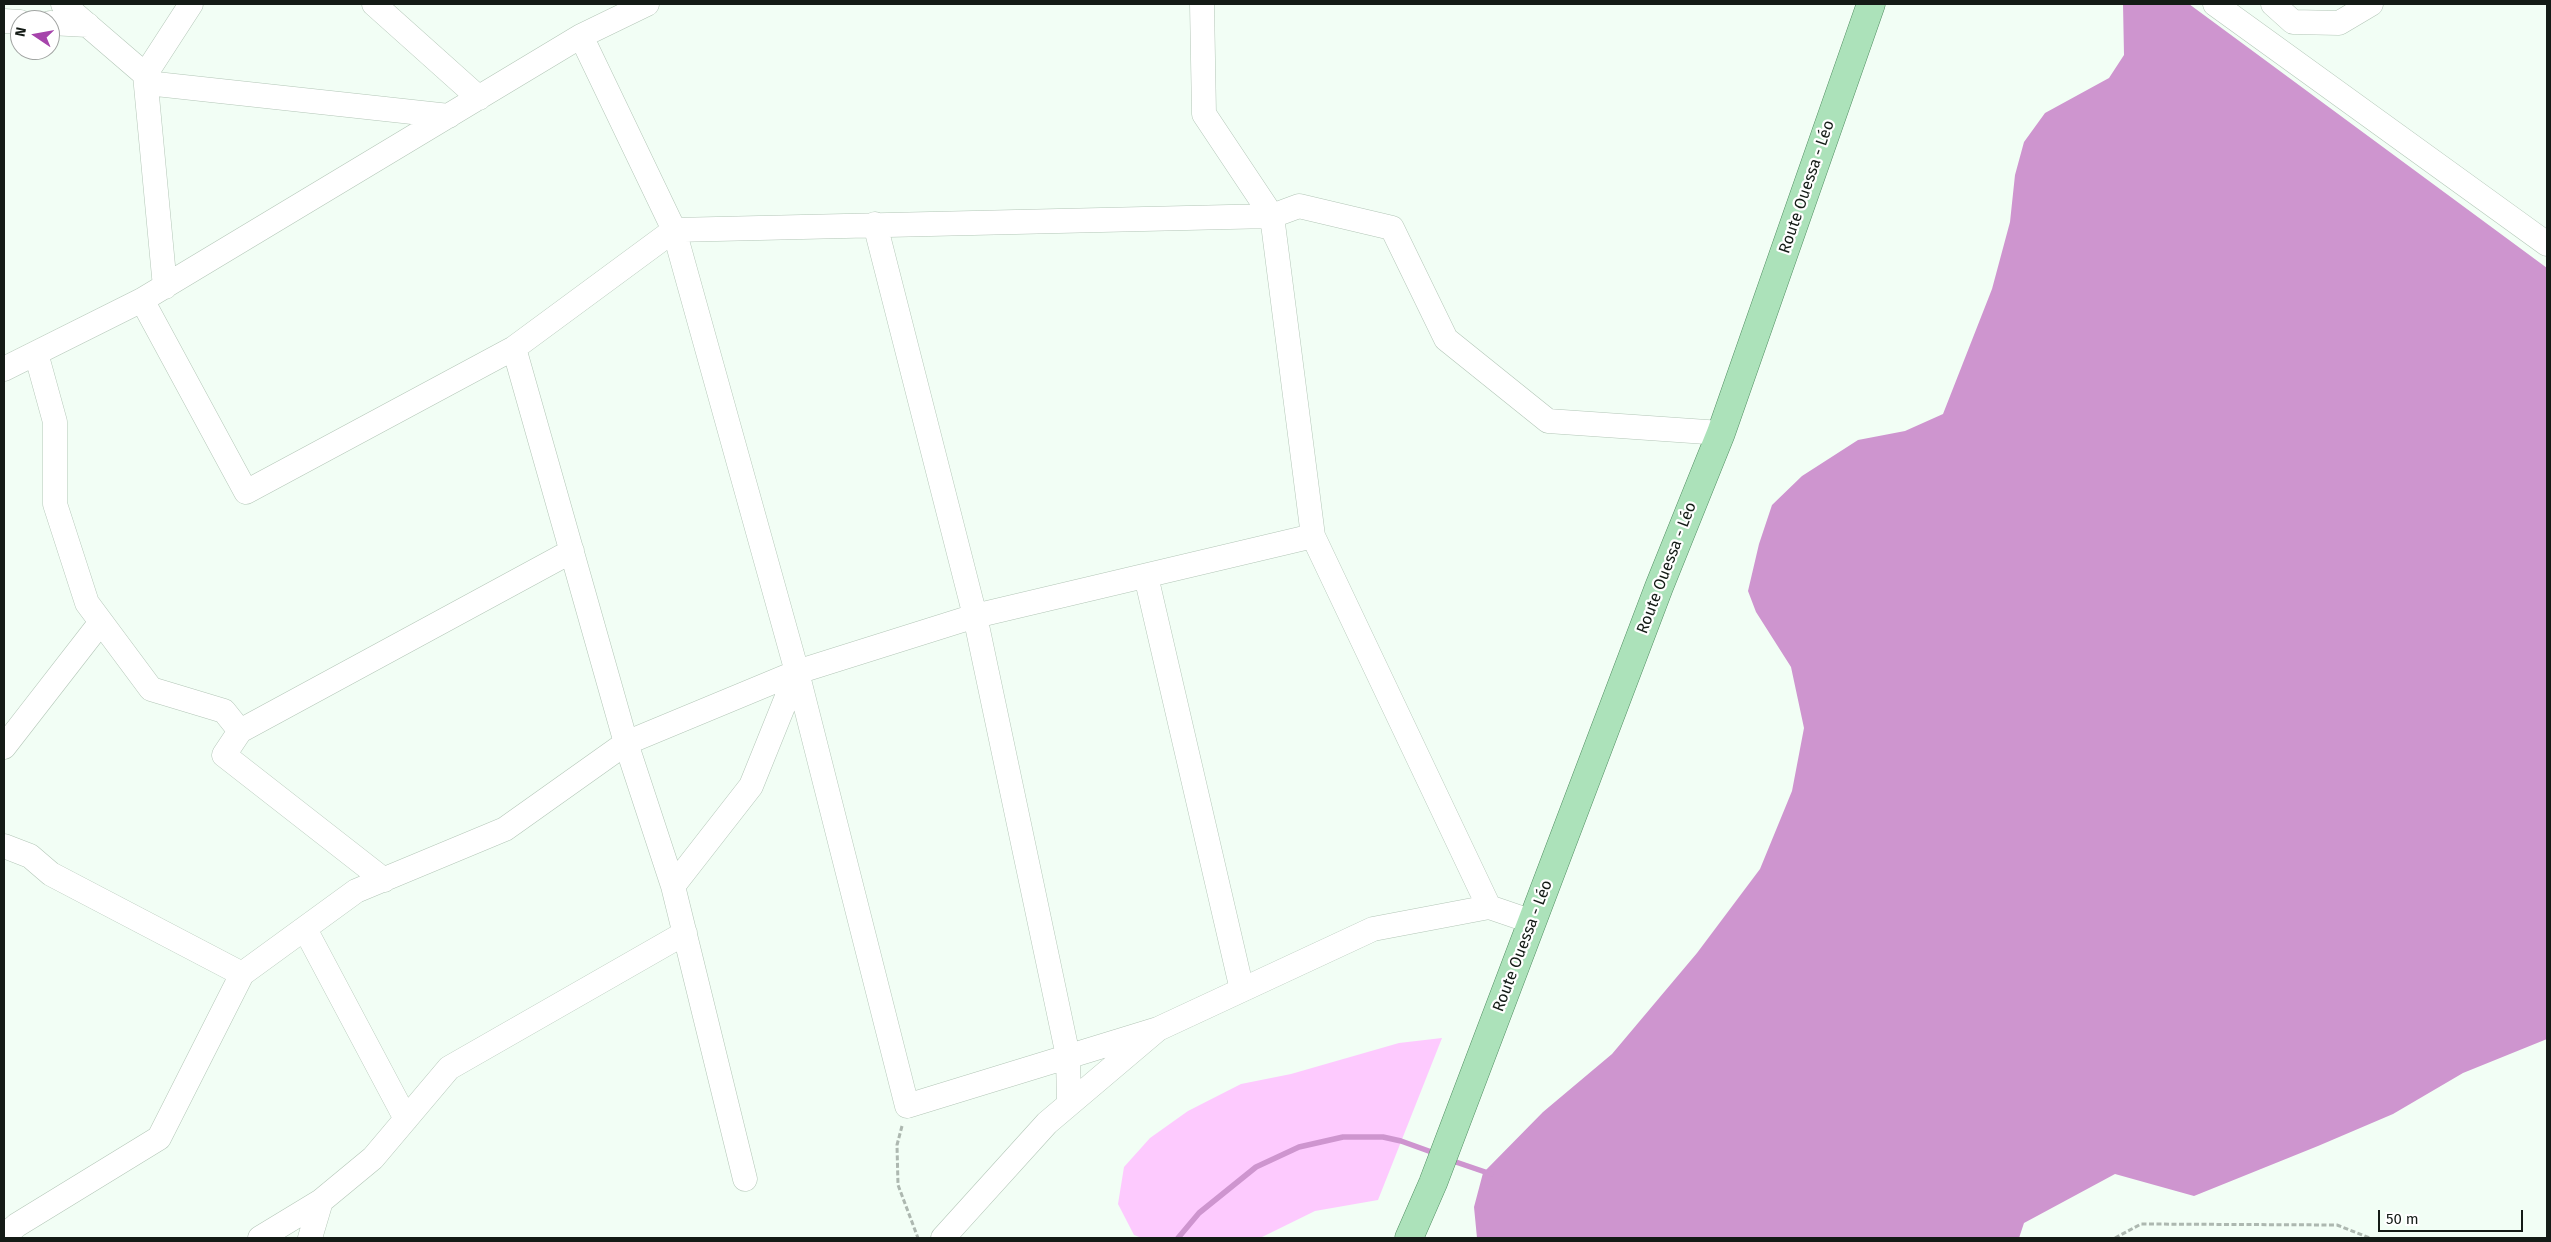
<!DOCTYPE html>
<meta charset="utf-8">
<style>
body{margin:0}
#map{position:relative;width:2551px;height:1242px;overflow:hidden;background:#f2fef5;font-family:"Fira Sans",sans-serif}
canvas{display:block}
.frame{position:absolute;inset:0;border:5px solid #141b16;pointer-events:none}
.north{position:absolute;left:10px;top:10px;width:50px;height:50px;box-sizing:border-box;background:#fff;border:1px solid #a1a4a2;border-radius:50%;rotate:282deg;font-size:14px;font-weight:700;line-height:20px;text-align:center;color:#141b16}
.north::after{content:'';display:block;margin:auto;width:18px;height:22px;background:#a644ab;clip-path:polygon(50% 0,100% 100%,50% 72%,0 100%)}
.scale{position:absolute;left:2378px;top:1210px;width:145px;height:22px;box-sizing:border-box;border:2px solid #141b16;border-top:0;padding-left:6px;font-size:15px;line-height:18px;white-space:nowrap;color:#141b16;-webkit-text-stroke:4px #fff;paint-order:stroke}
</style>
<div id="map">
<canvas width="2551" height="1242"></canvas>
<div class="frame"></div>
<div class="north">N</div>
<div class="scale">50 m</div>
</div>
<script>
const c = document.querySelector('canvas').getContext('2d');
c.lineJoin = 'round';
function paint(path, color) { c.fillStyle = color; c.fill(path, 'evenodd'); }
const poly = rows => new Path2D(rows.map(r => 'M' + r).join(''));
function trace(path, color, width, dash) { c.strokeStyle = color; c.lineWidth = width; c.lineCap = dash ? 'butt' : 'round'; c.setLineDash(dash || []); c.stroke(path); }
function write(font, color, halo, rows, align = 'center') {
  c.font = font + ' "Fira Sans",sans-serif'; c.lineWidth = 4.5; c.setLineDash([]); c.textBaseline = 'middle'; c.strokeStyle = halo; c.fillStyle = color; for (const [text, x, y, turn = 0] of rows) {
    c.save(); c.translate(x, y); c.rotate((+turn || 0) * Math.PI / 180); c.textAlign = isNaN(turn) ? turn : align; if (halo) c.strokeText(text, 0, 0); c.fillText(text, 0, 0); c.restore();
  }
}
paint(poly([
 [1442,1038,1378,1200,1315,1211,1260,1238,1142,1238,1134,1235,1118,1204,1124,1167,1150,1138,1188,1111,1241,1084,1291,1074,1399,1043]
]), '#fdcafe');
paint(poly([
 [2123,4,2189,4,2547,268,2547,1039,2463,1073,2393,1114,2318,1146,2194,1196,2115,1174,2024,1223,2019,1238,1477,1238,1474,1207,1483,1173,1543,1112,1612,1054,1697,953,1760,869,1792,791,1804,728,1791,667,1756,612,1748,591,1759,544,1772,505,1802,476,1858,440,1905,431,1943,414,1992,289,2010,222,2015,175,2024,142,2045,113,2109,78,2124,55]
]), '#ce95cf');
trace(poly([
 [1450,1160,1491,1174],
 [1178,1238,1199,1213,1256,1167,1299,1147,1343,1137,1383,1137,1401,1141,1437,1154]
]), '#ce95cf', 5.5);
const minor = poly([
 [63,4,156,84,449,116],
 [374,4,479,98],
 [1202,4,1204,114,1272,216,1313,536,1489,907,1533,922],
 [2215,4,2547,244],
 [2273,4,2293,22,2339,23,2371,4],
 [4,21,20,22],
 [50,23,88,25],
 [581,36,674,230,797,672,907,1106,1158,1029],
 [875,224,975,616,1068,1056,1069,1104],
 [165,287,145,75,191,4],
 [142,300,246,492,514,348,674,230,1272,216,1299,206,1392,228,1446,339,1548,421,1721,433],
 [514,348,626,743,673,886,745,1179],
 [36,353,55,422,55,504,87,603,151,689,224,711,240,731],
 [4,369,142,300,581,36,647,4],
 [1146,576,1242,990],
 [4,747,101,622],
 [4,846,30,856,51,874,242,974],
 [384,880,224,755,240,731,572,551],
 [673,886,751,786,797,672],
 [305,929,406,1119],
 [4,1236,17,1225,159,1138,242,974,356,891,505,829,626,743,797,672,975,616,1313,536],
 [260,1238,321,1201,373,1158,449,1068,685,933],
 [310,1238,321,1201],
 [943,1238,1047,1123,1158,1029,1373,929,1489,907]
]);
const major = poly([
 [1409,1238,1433,1183,1659,587,1721,433,1871,4]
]);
trace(minor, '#b3c6b7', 25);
trace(major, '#528f63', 29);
trace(poly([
 [902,1126,897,1145,898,1185,918,1238],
 [2115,1238,2141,1224,2337,1225,2370,1238]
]), '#adb8b0', 3, [5, 2.5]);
trace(minor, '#fff', 24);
trace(major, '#ace2ba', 28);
write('16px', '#141b16', '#fff', [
 ["Route Ouessa - Léo",1807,187,-71],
 ["Route Ouessa - Léo",1667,568,-69],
 ["Route Ouessa - Léo",1523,946,-69]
]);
</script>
